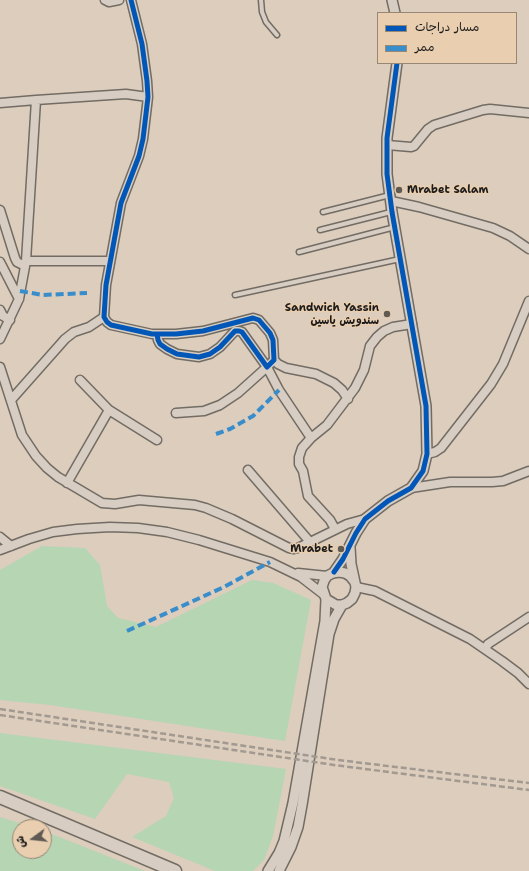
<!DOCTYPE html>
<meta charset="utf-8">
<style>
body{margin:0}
#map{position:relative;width:529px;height:871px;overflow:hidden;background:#dccdbd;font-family:"Shantell Sans","Playpen Sans Arabic",sans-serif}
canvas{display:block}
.legend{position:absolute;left:377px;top:12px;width:140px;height:52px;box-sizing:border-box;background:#e9ceb0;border:1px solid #978775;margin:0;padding:5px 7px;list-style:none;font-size:12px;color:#1c1c1c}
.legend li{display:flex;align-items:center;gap:8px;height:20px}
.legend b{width:20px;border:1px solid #978775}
.north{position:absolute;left:12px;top:819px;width:40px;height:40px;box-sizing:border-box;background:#e9ceb0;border:1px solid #978775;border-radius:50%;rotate:255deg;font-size:11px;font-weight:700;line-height:16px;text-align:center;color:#1c1c1c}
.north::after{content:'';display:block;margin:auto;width:14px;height:18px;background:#5f5a54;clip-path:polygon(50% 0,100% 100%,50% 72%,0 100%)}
</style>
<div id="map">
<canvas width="529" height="871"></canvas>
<ul class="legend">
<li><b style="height:5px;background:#0057b8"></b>مسار دراجات</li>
<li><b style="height:5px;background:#388dca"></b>ممر</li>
</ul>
<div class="north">ش</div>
</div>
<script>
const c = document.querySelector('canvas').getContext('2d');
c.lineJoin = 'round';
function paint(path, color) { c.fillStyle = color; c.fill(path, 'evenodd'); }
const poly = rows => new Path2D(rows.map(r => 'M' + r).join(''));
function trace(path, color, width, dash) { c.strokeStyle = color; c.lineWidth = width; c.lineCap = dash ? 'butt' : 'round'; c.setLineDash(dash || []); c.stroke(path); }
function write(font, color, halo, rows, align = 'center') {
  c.font = font + ' "Shantell Sans","Playpen Sans Arabic",sans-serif'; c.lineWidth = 3; c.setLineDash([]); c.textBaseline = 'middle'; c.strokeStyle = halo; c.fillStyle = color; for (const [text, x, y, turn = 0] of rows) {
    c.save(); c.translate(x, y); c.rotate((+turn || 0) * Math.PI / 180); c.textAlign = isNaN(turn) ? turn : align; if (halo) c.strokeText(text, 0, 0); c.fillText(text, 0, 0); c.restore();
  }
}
paint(poly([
 [42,546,85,548,100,565,107,606,118,618,156,627,252,580,273,583,311,600,285,741,50,705,0,700,0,570],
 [0,733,286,769,273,836,264,860,253,871,215,871,132,837,166,816,174,798,169,782,127,774,95,819,0,786],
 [0,817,32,827,20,827,20,851,44,851,44,831,145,871,0,871]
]), '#b5d5b3');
const service = poly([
 [261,0,262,12,266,22,277,35],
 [323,212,390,195],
 [320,230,391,212],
 [299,252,395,227],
 [235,295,400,259]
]);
const minor = poly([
 [105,0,109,2,119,0],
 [131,0,142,44,147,81,148,97,143,139,139,156,121,203,106,285,104,317,107,322,111,325,152,334,176,334,203,331,253,318,259,320,270,333,273,340,274,360,267,367,242,332,239,331,235,331,220,347,210,354,199,357,177,354,167,349,160,344,158,340,157,334],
 [0,103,36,100],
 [387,145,411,147,414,146,428,129,434,125,483,110,490,109,529,113],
 [391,201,419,207,493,228,510,236,529,249],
 [0,210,15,258,17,262,25,266],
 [26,261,110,261],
 [0,262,19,299],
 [0,310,3,316,10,320],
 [0,339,19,299,26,261,36,100,126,94,148,97],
 [274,360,278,364,286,368,316,374,334,383,342,390,348,399],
 [0,367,22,435,36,456,47,468,58,477,102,503,115,504,139,500,195,505,206,508,232,519,289,548,294,549,298,548,347,524,365,519],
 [80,380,109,410,157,440],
 [11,400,65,339,74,332,89,327,104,317],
 [176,413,204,411,220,405,238,393,267,367,279,390,311,438,302,448,299,457,299,464,303,471,308,496,330,520,335,529],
 [311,438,327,425,355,388,364,370,370,346,377,337,384,331,393,327,412,324],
 [427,454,435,452,441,448,491,384,503,364,529,301],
 [248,470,310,542],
 [67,483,109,410],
 [411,488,450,482,492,482,503,481,529,471],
 [0,537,11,546],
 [0,550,29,539,53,532,77,529,110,527,138,528,167,532,199,540,270,562,301,577,323,594],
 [298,573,327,576],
 [356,587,375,591,470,639,502,661,518,673,529,684],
 [485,649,488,644,529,617]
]);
const tertiary = poly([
 [392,0,395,13],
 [334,572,343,559,356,533,365,519,388,501,411,488,423,471,427,454,426,406,392,212,387,174,387,138,397,63],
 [326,599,336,605,342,605,347,603,352,599,355,593,356,587,351,564,350,547],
 [268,871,279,853,284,841,293,803,325,621,326,599,322,587,324,581,327,576,333,573,339,572,345,573,350,576,354,581],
 [279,871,291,847,298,827,302,805,329,634,334,619,342,605]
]);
const primary = poly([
 [0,797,175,871]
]);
trace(service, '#726c64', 7);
trace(minor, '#726c64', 11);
trace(tertiary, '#726c64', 12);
trace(primary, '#726c64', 15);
trace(service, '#d7cdc2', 4);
trace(minor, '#d7cdc2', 8);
trace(tertiary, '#d7cdc2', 9);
trace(primary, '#d7cdc2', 12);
trace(poly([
 [0,709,338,760,529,783],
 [0,715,334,765,529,790]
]), '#a29a91', 2.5, [6, 3]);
trace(poly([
 [20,291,43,295,87,293],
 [216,434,230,429,253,416,279,390],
 [127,631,224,587,270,562]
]), '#388dca', 4, [8, 4]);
trace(poly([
 [131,0,142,44,147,81,148,97,143,139,139,156,121,203,106,285,104,317,107,322,111,325,152,334,176,334,203,331,253,318,259,320,270,333,273,340,274,360,267,367,242,332,239,331,235,331,220,347,210,354,199,357,177,354,167,349,160,344,158,340,157,334],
 [334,572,343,559,356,533,365,519,388,501,411,488,423,471,427,454,426,406,392,212,387,174,387,138,397,63]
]), '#0057b8', 5);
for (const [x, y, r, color] of [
 [399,190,4,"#5f5a54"],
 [387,314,4,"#5f5a54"],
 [341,549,4,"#5f5a54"]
]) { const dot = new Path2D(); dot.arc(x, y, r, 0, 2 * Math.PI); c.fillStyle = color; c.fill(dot); trace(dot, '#e9ceb0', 1.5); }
write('bold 11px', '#1c1c1c', '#e9ceb0', [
 ["Mrabet Salam",407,190,"left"],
 ["Sandwich Yassin",379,308],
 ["سندويش ياسين",379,321],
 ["Mrabet",333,549]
], 'right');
</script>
